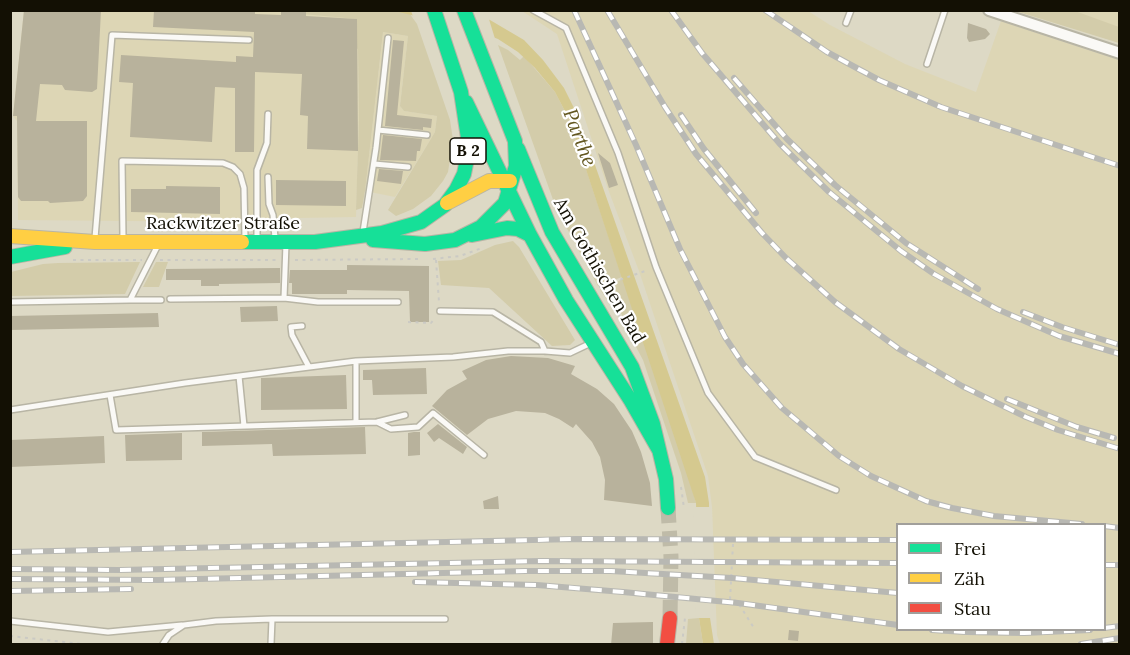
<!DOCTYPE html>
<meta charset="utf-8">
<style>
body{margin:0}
#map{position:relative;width:1130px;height:655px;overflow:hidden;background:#ddd9c5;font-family:Lora,serif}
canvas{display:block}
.frame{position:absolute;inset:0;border:12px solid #131004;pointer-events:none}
.legend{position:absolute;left:896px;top:523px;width:210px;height:108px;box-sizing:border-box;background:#fff;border:2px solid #a19f9b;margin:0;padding:8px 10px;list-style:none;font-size:18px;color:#131004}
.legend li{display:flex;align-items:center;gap:12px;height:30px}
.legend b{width:30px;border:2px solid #a19f9b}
</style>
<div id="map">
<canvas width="1130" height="655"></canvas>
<div class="frame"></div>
<ul class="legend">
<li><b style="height:8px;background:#16e098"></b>Frei</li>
<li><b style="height:8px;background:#ffcf43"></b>Zäh</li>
<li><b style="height:8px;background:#f24e42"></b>Stau</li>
</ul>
</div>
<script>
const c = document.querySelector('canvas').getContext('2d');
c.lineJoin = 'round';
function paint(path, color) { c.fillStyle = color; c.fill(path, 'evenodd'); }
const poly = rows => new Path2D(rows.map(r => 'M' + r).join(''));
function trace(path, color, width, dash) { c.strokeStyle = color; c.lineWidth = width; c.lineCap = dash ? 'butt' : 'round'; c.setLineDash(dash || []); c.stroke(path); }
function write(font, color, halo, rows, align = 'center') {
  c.font = font + ' Lora,serif'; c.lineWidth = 4.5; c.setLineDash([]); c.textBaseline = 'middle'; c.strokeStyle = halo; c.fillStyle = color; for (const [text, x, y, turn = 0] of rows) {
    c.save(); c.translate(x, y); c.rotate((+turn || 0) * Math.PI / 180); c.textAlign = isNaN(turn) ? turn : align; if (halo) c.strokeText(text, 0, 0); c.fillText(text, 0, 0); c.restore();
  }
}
paint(poly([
 [24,11,358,11,356,48,358,48,359,117,356,217,240,219,239,222,18,220,17,121,13,116],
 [522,11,808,11,830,25,905,64,976,92,1001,21,1119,60,1119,644,720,644,717,635,712,507,708,476,639,271,608,189,557,34],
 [898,524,1104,524,1104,630,898,630],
 [1016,11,1119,11,1119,43,1111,40],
 [383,32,408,36,400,106,404,111,437,116,435,132,395,197,365,191]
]), '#ddd6b5');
paint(poly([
 [259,10,395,10,410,14,417,24,450,120,453,140,448,172,443,181,431,196,413,209,396,216,388,210,435,132,437,116,404,111,400,106,408,36,383,32,365,191,362,208,356,210,359,117,358,49,356,48,357,19],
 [1016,11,1075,11,1119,27,1119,43],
 [498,45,508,50,520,60,524,56,555,92,570,121,622,277,598,286,556,208],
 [513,241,519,247,575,340,570,345,552,346,489,288,441,285,438,261,461,260,495,245],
 [140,262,125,294,11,296,11,272,43,264,58,263],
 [156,262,168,262,159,287,143,287],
 [623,279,688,474,696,503,688,503,681,473,643,360,628,332,628,325,616,305,608,302,600,289],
 [699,618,703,644,686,644,688,619]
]), '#d3ccaa');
paint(poly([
 [395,11,462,11,490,20,524,40,543,60,564,88,577,114,705,477,709,503,710,618,714,644,703,644,699,618,696,503,570,121,555,92,535,68,518,52,498,39,479,32]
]), '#d5c98f');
paint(poly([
 [472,10,488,16,496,42,478,35,414,19,411,11],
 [693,507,712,507,713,618,696,618]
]), '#ddd9c5');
paint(poly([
 [24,10,101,10,97,89,92,92,65,90,62,85,40,84,36,121,87,121,87,196,83,201,50,203,48,201,21,201,18,197,17,116,13,116],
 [154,10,255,10,255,14,281,15,281,10,306,10,306,16,357,19,358,151,307,149,308,116,300,115,302,74,255,72,254,152,235,152,235,88,215,87,212,142,130,137,133,83,119,82,121,55,236,62,236,56,253,57,254,32,153,27],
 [968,23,986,29,990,34,985,39,969,42,967,38],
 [393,40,404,41,397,115,432,119,431,128,423,127,423,130,385,126],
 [383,135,422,139,420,151,417,151,416,161,380,160],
 [598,153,610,163,618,185,609,188],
 [379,169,403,171,401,184,377,181],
 [276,180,346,181,346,206,276,205],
 [166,186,220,187,220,214,131,212,131,189,166,189],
 [347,265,429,266,429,322,410,322,409,291,347,290,347,294,292,294,292,283,289,283,290,270,347,270],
 [280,268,280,283,219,284,219,286,201,286,201,280,166,280,166,269],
 [277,306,278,321,241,322,240,307],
 [158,313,159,327,10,330,10,316],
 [511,356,548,358,575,366,571,374,597,389,614,404,632,431,641,452,650,483,652,506,604,500,605,480,600,457,592,442,576,424,573,428,559,419,545,413,516,411,488,419,467,435,432,406,447,390,467,379,462,371,486,360],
 [426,368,427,394,373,395,372,380,363,380,363,370],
 [346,375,347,409,261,410,261,378],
 [438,424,467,447,463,454,439,438,434,442,427,433],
 [365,427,366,454,273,456,272,444,202,446,202,432],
 [414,432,420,432,420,455,408,456,408,433],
 [182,433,182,460,126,461,125,435],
 [104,436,105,463,10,467,10,440],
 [498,496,499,509,484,509,483,501],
 [653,622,653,645,611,645,613,623],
 [789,630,799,631,798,641,788,640]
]), '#b8b29c');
trace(poly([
 [668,508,671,557,670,618]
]), '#bfbba8', 15, [15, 8]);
const lane = poly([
 [533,10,566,28,618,153,656,267,708,393,755,457,836,490],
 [846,23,851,10],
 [927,64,945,10],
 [378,130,427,135],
 [374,164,408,167],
 [268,177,269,204,273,215,275,238],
 [363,232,376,148,388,38],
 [95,238,112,35,249,40],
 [123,238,122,161,223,163,233,167,240,174,244,188,245,239],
 [257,240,257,170,267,143,268,114],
 [286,244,284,298,318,302,398,302],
 [170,299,284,298],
 [130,300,161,300],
 [10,302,130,300,158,245],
 [440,311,493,312,541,342,545,351],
 [302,326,291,327,292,335,309,367],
 [239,376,244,426],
 [110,395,116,430,377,422,405,415],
 [10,410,185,383,356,361,453,357,508,351,545,351,570,353,591,343],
 [356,422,356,361],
 [377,422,391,429,418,427,433,413,484,455],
 [10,621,108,632,182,625],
 [163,644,169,635,184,625,216,621,272,619,445,619],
 [271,644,272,619]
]);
const street = poly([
 [989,10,1120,53]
]);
const fast = poly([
 [466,102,530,235,566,300,631,401,659,450],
 [518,149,552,232,632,367,653,424,666,479,668,508],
 [472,235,507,228,518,229,530,235],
 [373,240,425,244,455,240,481,227,505,203,516,166,515,141,464,10],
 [242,242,315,242,382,233,421,222,445,205,456,190,464,174,468,154,468,138,461,92,434,10],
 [10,257,65,247]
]);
const slow = poly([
 [447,203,489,181,510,181],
 [10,236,95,242,242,242]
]);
const jam = poly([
 [667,644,670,618]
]);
trace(lane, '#b8b5a5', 8);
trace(street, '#b8b5a5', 14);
trace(fast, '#b8b5a5', 16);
trace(slow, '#b8b5a5', 16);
trace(jam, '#b8b5a5', 16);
trace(poly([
 [433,259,460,256,482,248],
 [73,260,142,260],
 [160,260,277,260],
 [295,260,418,259],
 [436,260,439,302],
 [599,287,648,270],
 [614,308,626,326,626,329],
 [408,322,431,323,435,318],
 [681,487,684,508],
 [733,544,730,600,737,601,754,628],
 [10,636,82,644],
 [682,644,685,618]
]), '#cbcac4', 2, [3, 4.5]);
trace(lane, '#faf9f6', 5);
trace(street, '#faf9f6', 10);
trace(fast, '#16e098', 14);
trace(slow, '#ffcf43', 14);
trace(jam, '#f24e42', 14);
const rail = poly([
 [574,10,636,145,680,249,725,337,743,364,782,408,839,456,871,476,926,501,952,508,994,516,1082,524],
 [607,10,665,107,696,154,762,233,786,258,835,302,899,349,962,386,1026,417,1058,430,1120,449],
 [671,10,702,53,780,144,829,192,901,251,934,274,997,309,1059,336,1120,354],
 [765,10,827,52,879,80,941,107,1120,166],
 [734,78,787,139,835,185,906,243,978,289],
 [681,115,704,149,756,213],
 [1023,312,1062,327,1120,345],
 [1007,399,1077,427,1114,438],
 [1104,526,1120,528],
 [10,552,576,539,898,540],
 [1104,565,1120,565],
 [10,569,119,570,541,561,898,563],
 [10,579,158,580,525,571,611,571,732,578,898,593],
 [415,582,537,585,623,592,738,603,898,625],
 [10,591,131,589],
 [1104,628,1120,626],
 [932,630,966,632,1024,633,1090,630],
 [1081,644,1120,638]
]);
trace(rail, '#b8b8b3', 6);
trace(rail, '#fff', 4, [11]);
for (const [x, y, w] of [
 [468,151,36]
]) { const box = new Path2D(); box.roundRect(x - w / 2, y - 13, w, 26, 4.5); c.fillStyle = '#fff'; c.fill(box); trace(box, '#131004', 1.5); }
write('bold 16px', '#131004', null, [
 ["B 2",468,151]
]);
write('18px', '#131004', '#fff', [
 ["Rackwitzer Straße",223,224],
 ["Am Gothischen Bad",599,271,60]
]);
write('italic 20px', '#635720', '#fff', [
 ["Parthe",579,138,69]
]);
</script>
